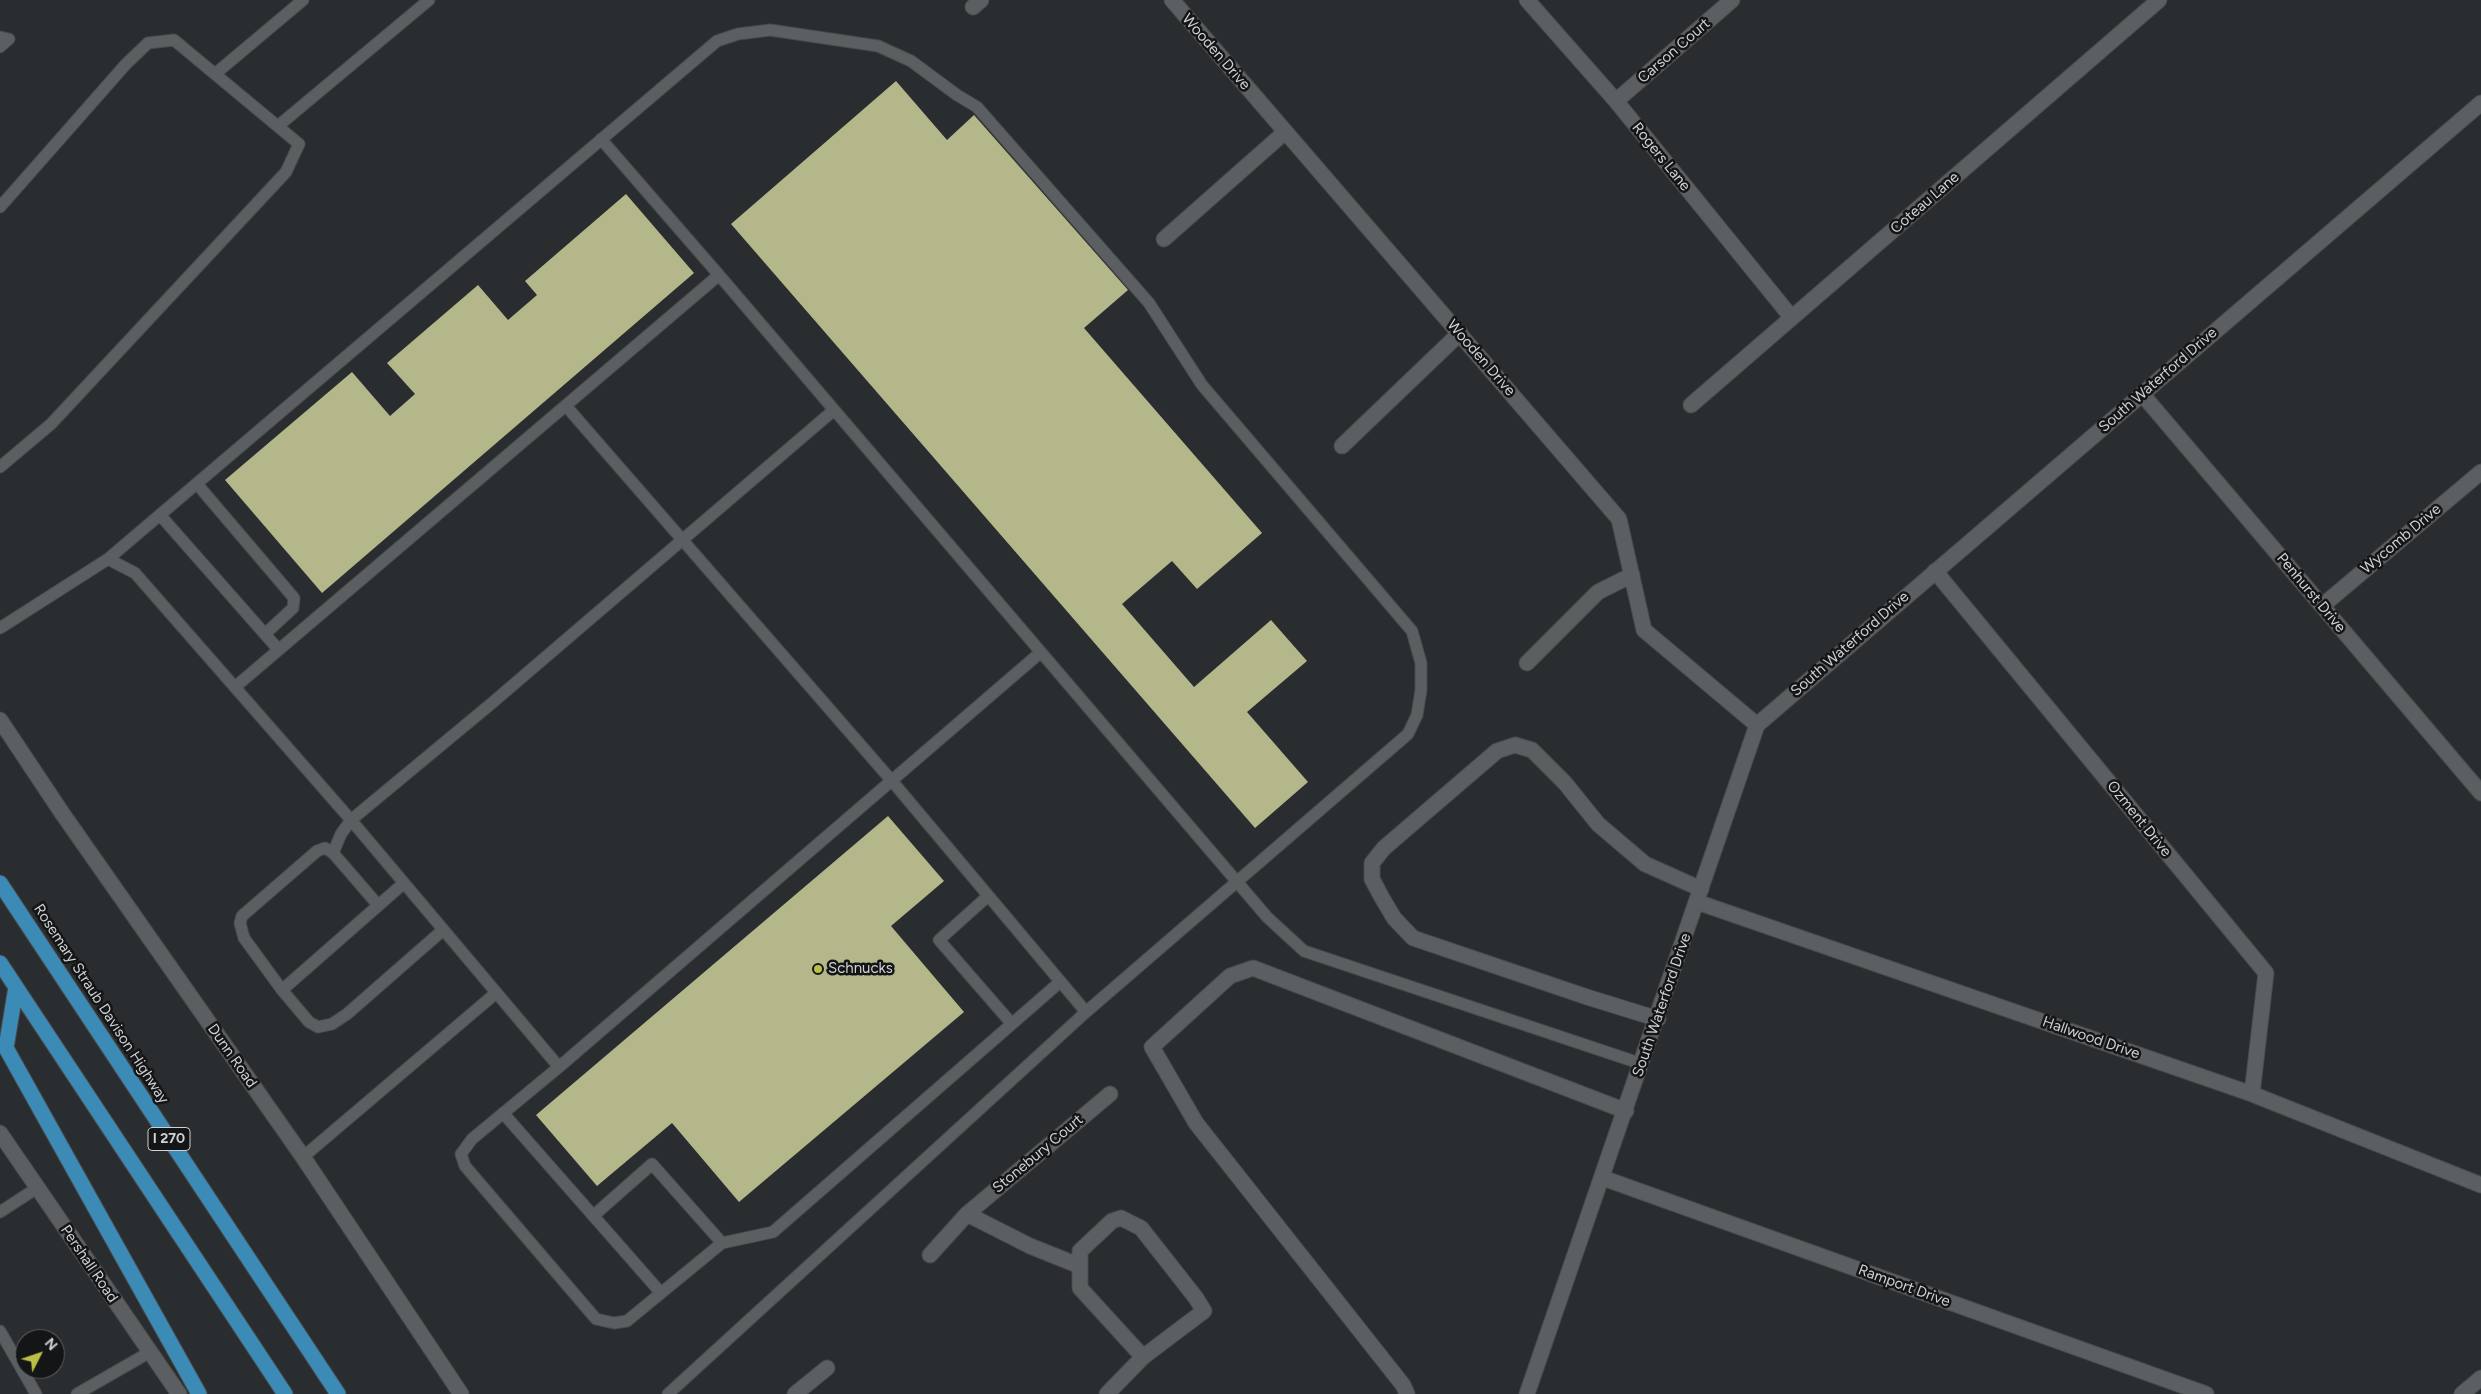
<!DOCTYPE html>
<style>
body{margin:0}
#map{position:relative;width:2481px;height:1394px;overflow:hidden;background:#2a2d2f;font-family:Figtree,sans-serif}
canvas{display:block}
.north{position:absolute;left:15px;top:1329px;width:50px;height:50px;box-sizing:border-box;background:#141516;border:1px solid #5f6061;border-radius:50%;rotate:49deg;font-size:14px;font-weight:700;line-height:20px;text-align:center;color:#cfd1d2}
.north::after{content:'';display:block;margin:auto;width:18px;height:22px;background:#bbc045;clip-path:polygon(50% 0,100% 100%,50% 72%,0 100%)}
</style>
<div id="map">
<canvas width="2481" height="1394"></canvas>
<div class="north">N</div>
</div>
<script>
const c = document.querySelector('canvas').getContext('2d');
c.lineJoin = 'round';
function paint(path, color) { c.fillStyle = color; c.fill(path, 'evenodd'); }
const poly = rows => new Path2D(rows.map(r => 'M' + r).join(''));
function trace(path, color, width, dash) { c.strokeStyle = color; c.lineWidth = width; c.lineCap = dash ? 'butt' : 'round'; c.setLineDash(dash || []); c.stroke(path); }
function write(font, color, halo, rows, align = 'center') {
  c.font = font + ' Figtree,sans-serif'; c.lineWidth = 5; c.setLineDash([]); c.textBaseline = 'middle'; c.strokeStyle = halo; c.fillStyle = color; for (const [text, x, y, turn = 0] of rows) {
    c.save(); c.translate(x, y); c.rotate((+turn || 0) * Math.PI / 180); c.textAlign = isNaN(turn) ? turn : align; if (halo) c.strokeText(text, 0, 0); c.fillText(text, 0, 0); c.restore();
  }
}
paint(poly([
 [896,81,947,140,974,115,1128,290,1084,328,1262,533,1197,589,1172,561,1122,604,1194,687,1271,620,1307,661,1247,712,1308,782,1255,828,731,224],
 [626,194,694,273,322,593,225,480,352,372,390,416,415,394,387,363,478,285,508,320,537,295,525,281],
 [888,816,944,881,891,926,964,1012,739,1202,672,1123,597,1186,536,1115]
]), '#b3b78a');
const service = poly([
 [0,37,9,39,0,47],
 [215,74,303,0],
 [278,126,429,0],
 [601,139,719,275],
 [0,207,126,64,148,43,174,40,299,144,286,172,51,424,0,467],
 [566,406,892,781,1086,1012],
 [197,484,294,598,293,608,265,634],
 [160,515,278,649],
 [108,559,717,41,738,34,770,30,878,46,911,61,957,95,977,107,1149,303,1202,385,1412,631,1421,663,1421,690,1417,715,1408,734,1086,1012,668,1394],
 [0,628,108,559,135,573,351,820,559,1067,1041,652],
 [235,687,719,275,1267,917,1304,951,1642,1064],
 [333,853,341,834,351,820,492,703,834,410],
 [404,883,282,990,309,1022,318,1027,332,1024,347,1014,443,930],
 [988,896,939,940,1012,1024],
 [282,990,244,938,240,923,242,916,317,851,325,848,333,853,378,905],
 [559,1067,472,1139,461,1154,465,1166,596,1319,614,1323,627,1321,722,1243,773,1232,1060,982],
 [503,1113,661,1293],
 [303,1157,496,993],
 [0,1212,37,1188],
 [593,1216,652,1164,722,1243],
 [0,1331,36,1394],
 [77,1394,150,1352]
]);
const minor = poly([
 [1172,0,1619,519,1644,630,1757,725],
 [1527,0,1616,101,1792,318],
 [973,7,981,0],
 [1616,101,1732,0],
 [1164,239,1285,132],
 [2142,394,2481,793],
 [1691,405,2159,0],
 [1342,446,1460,333],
 [1935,571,2266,973,2252,1094],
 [2322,606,2481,472],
 [1527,663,1598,592,1632,575],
 [1697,902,2252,1094,2481,1185],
 [1658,1019,1587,997,1413,938,1394,918,1381,896,1372,879,1372,863,1384,848,1497,751,1515,745,1532,750,1565,783,1598,824,1645,864,1701,889],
 [1603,1178,2206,1394],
 [967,1214,1030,1246,1080,1266],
 [1121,1218,1141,1228,1196,1298,1204,1311,1143,1357,1080,1288,1080,1251,1112,1221,1121,1218],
 [930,1255,967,1214,1110,1094],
 [795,1394,827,1368],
 [1107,1394,1143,1357],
 [1407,1394,1403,1385,1196,1123,1152,1047,1230,976,1253,968,1626,1111],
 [2462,1394,2481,1378]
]);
const tertiary = poly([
 [0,720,62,813,303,1157,461,1394],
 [0,1133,179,1394],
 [1527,1394,1757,725,2481,103]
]);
const motorway = poly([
 [0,883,338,1394],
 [0,963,285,1394],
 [16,987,6,1048,199,1394]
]);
trace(service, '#484a4b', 13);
trace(minor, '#484a4b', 17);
trace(tertiary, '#484a4b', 17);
trace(motorway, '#484a4b', 17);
trace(service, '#5c5f61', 11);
trace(minor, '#5c5f61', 15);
trace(tertiary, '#5c5f61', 15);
trace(motorway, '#3c8bb6', 15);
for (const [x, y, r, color] of [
 [818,969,5,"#bbc045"]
]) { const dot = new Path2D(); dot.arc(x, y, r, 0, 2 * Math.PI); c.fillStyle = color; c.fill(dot); trace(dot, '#141516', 2); }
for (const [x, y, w] of [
 [169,1139,42]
]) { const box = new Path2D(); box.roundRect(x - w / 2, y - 11.5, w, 23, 4); c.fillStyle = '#141516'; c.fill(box); trace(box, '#cfd1d2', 1); }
write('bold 14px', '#cfd1d2', null, [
 ["I 270",169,1139]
]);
write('15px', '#cfd1d2', '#141516', [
 ["Carson Court",1674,51,-41],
 ["Wooden Drive",1216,52,49],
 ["Rogers Lane",1661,157,51],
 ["Coteau Lane",1925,203,-41],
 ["Wooden Drive",1481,358,49],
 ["South Waterford Drive",2158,380,-41],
 ["Wycomb Drive",2401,539,-40],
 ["Penhurst Drive",2311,593,50],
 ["South Waterford Drive",1850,644,-41],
 ["Ozment Drive",2139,819,51],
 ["Rosemary Straub Davison Highway",101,1004,57],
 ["South Waterford Drive",1662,1005,-71],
 ["Hallwood Drive",2091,1038,19],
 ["Dunn Road",232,1056,55],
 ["Stonebury Court",1038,1154,-40],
 ["Pershall Road",89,1264,56],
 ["Ramport Drive",1904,1286,20]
]);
write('15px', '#cfd1d2', '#141516', [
 ["Schnucks",828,969]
], 'left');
</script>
